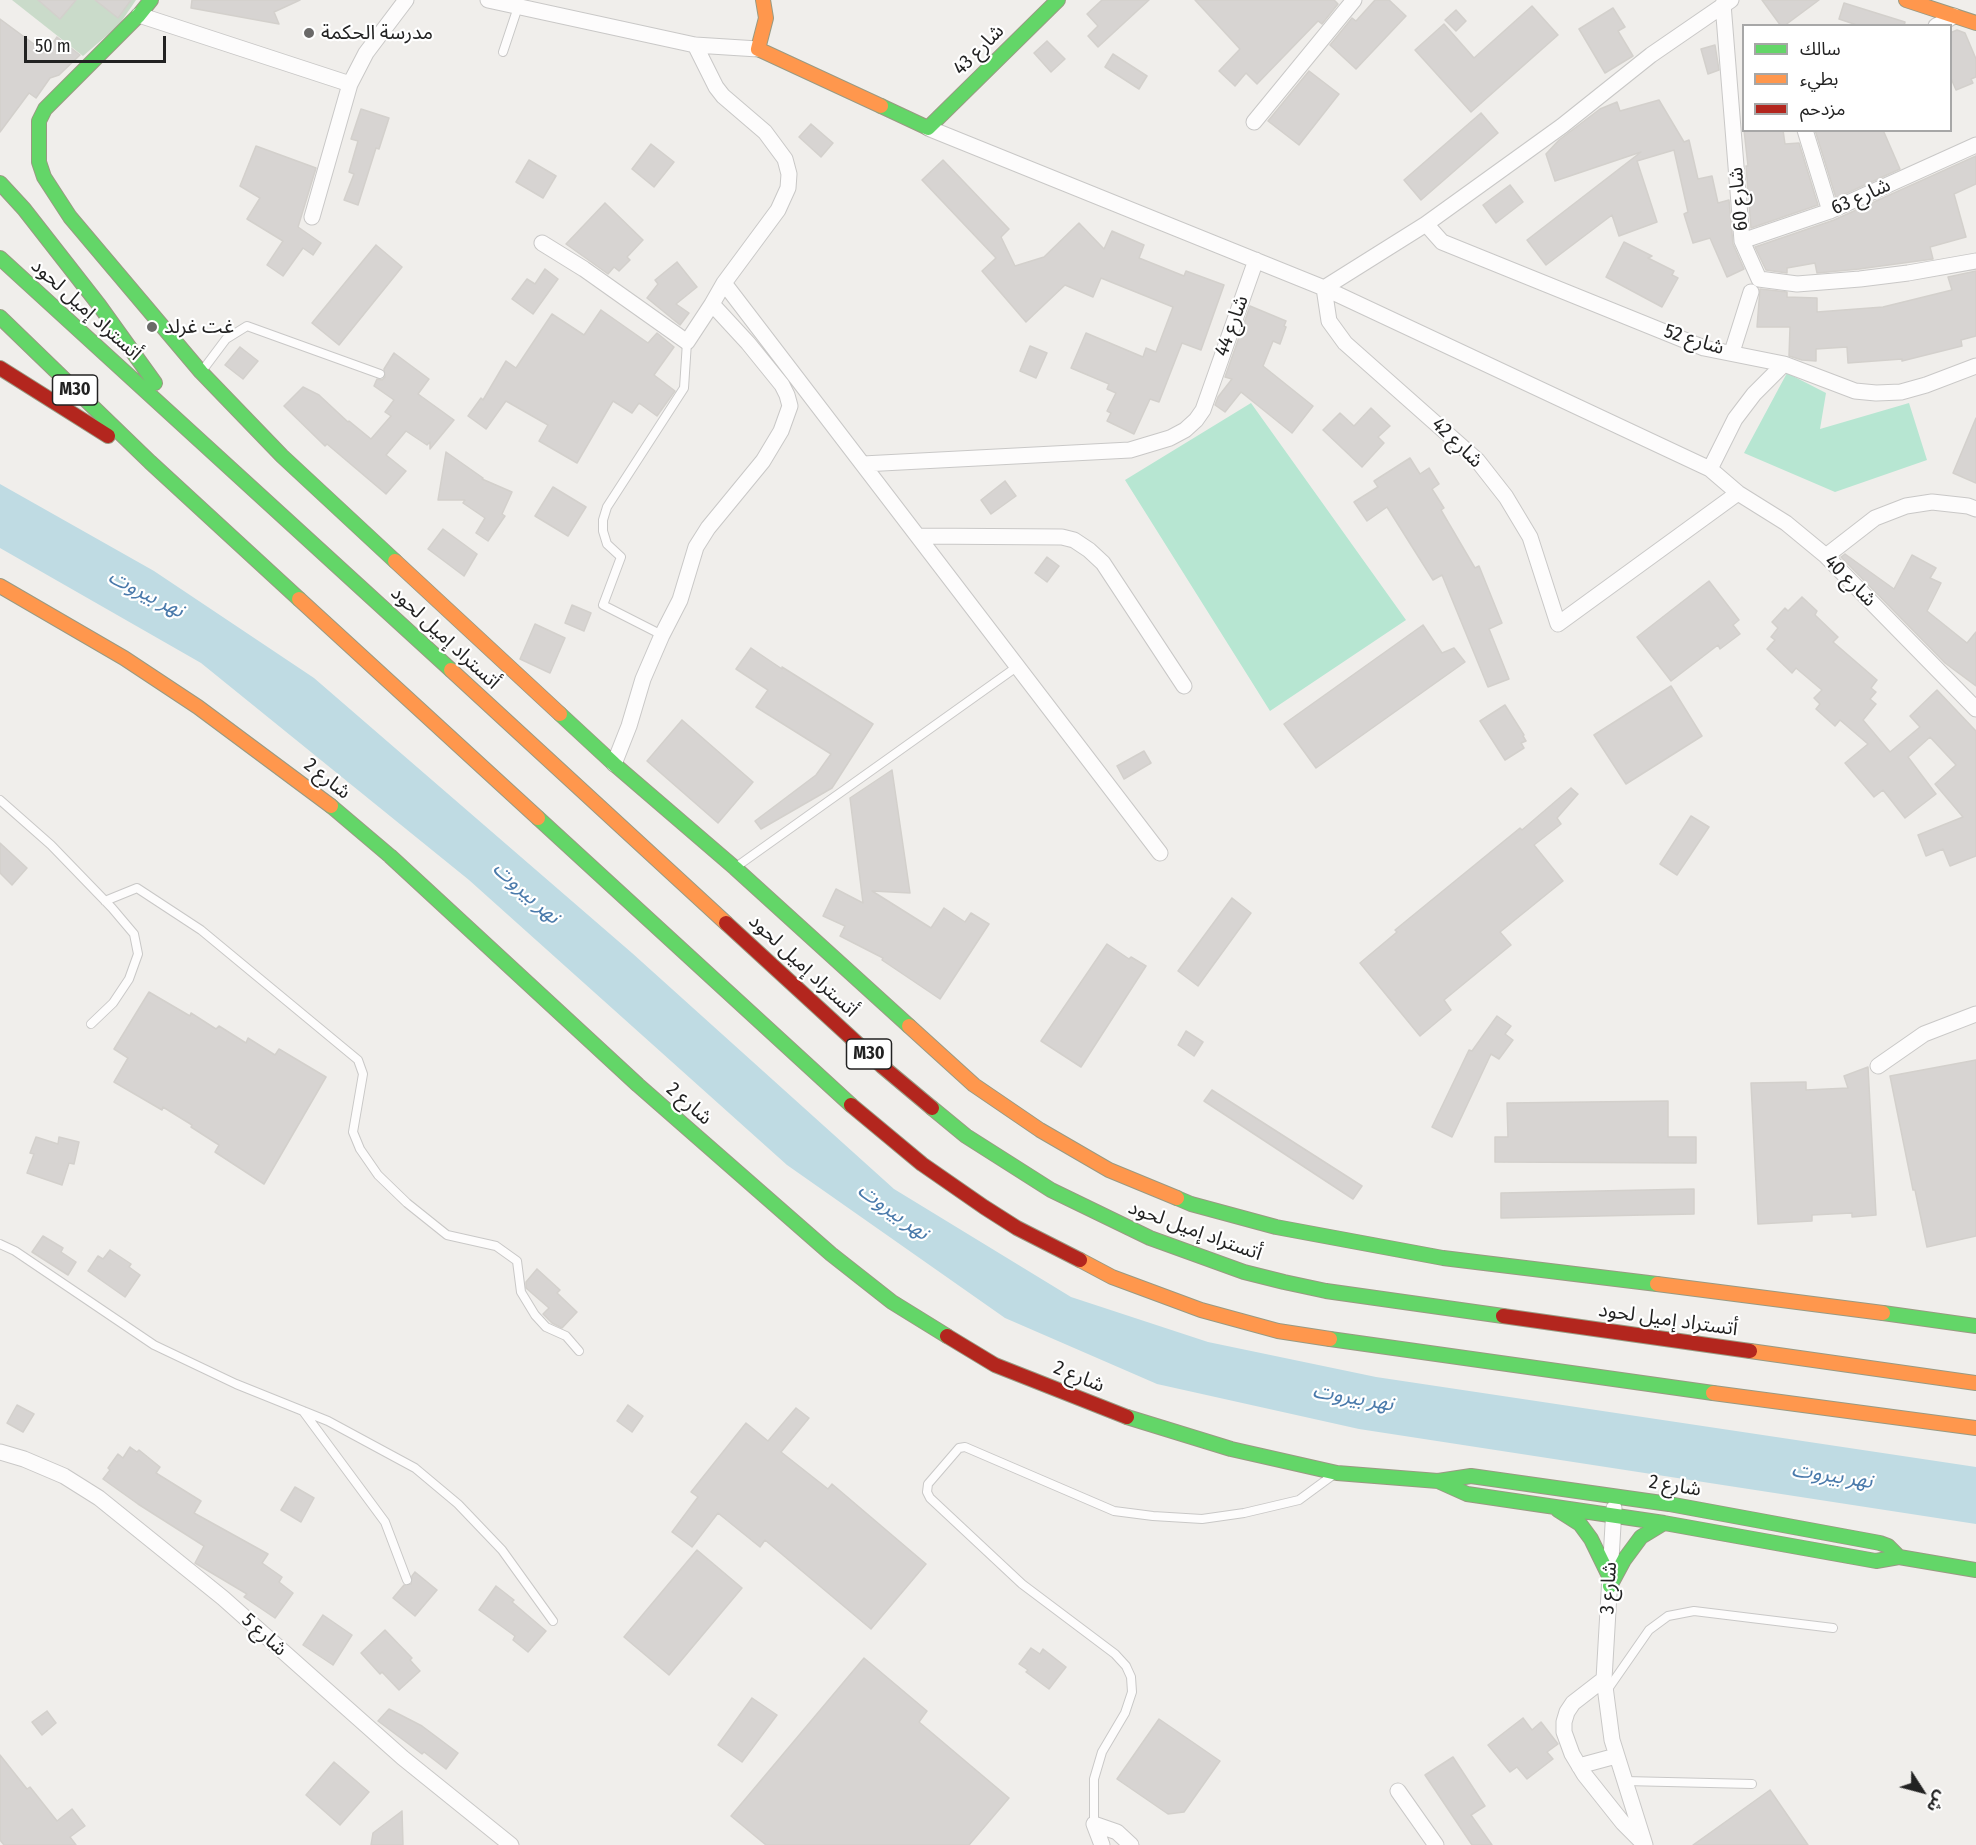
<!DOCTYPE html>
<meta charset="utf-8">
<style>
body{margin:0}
#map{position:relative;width:1976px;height:1845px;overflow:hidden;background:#f0eeeb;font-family:"Fira Sans Condensed","Noto Sans Arabic",sans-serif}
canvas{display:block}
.legend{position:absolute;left:1742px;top:24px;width:210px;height:108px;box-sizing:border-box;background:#fff;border:2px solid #a7a7a7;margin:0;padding:8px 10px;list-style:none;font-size:18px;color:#222}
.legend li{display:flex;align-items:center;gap:12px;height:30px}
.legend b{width:30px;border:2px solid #a7a7a7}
.north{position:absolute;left:1892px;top:1761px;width:60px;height:60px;-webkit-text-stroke:4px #fff;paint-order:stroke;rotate:126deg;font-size:16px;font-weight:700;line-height:24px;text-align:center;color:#222}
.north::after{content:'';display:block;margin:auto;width:21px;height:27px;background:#222;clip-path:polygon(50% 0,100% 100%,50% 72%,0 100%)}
.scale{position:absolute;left:24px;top:36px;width:142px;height:27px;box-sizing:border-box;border:3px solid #222;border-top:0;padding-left:8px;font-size:18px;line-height:21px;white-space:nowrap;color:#222;-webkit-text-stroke:4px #fff;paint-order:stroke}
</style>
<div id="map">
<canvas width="1976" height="1845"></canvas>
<ul class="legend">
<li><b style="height:8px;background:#63d668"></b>سالك</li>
<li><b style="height:8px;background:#ff974d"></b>بطيء</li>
<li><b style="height:8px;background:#b3261e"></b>مزدحم</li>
</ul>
<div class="north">ش</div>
<div class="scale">50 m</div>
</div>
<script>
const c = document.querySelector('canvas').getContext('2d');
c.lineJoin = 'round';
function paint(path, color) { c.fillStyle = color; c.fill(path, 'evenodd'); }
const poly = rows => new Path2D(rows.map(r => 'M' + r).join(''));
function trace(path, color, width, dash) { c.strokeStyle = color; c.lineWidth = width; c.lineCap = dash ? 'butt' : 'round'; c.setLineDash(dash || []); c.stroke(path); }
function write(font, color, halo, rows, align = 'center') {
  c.font = font + ' "Fira Sans Condensed","Noto Sans Arabic",sans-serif'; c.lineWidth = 4.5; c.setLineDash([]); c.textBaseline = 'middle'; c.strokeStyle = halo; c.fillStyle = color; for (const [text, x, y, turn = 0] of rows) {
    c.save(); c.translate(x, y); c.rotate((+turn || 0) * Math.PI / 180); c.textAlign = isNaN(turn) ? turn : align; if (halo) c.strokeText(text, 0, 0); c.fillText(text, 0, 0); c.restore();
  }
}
paint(poly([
 [12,0,136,0,119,25,83,56]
]), '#cadbca');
paint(poly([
 [1787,373,1826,393,1820,429,1909,403,1927,460,1835,492,1744,453],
 [1251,403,1406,620,1270,711,1125,480]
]), '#b7e6d2');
paint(poly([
 [0,484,154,571,314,678,632,953,894,1189,1071,1297,1208,1342,1376,1377,1976,1467,1976,1524,1359,1429,1157,1384,1005,1318,787,1165,469,880,201,663,0,548]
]), '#bfdbe3');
const building = poly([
 [38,0,76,0,60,19,38,0],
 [95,0,131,0,118,18,95,0],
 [192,0,300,0,274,12,279,24,191,8,192,0],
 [1102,0,1149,0,1098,47,1088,36,1098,26,1087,14,1102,0],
 [1195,0,1334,0,1338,4,1322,24,1318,21,1257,84,1246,73,1235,86,1219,71,1240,49,1195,0],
 [1375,0,1389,0,1406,16,1356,69,1330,45,1352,18,1356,21,1375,0],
 [1762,0,1819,0,1784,26,1781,26,1762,0],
 [1844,3,1905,22,1904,26,1860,26,1839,19,1844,3],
 [1532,6,1558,35,1471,112,1415,50,1444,24,1474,58,1532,6],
 [1613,8,1625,27,1618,31,1633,56,1605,73,1579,29,1613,8],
 [1456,10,1466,21,1456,31,1445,20,1456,10],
 [0,19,46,53,57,37,80,55,59,75,50,78,36,98,29,93,0,132,0,19],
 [1957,30,1965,33,1976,59,1976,77,1971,79,1973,83,1956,90,1950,76,1950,33,1957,30],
 [1047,41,1065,59,1051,72,1034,53,1047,41],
 [1715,45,1719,70,1708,74,1701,49,1715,45],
 [1113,54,1147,76,1139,89,1105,67,1113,54],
 [1309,71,1339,94,1299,145,1268,121,1309,71],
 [1659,100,1684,142,1689,140,1698,179,1712,176,1718,203,1729,200,1733,244,1744,269,1727,277,1710,238,1693,243,1684,214,1688,212,1674,150,1637,161,1657,222,1619,236,1612,215,1546,265,1527,240,1641,152,1555,181,1546,154,1559,140,1600,109,1617,102,1620,111,1659,100],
 [361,109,389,118,379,149,376,148,358,205,344,200,354,174,349,172,358,141,351,139,361,109],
 [1481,113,1498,133,1421,200,1404,180,1481,113],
 [811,124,833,143,821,157,799,137,811,124],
 [1744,130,1783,130,1785,144,1799,143,1818,205,1751,228,1746,166,1748,166,1744,130],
 [1815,130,1883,130,1900,169,1836,198,1815,130],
 [651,144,674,162,654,187,632,169,651,144],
 [256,146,316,168,298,227,321,243,313,255,303,248,283,276,267,265,283,241,247,219,260,198,240,186,256,146],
 [1976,156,1976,184,1954,194,1966,237,1930,247,1933,259,1859,269,1817,273,1815,263,1787,268,1787,273,1766,270,1755,247,1834,220,1976,156],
 [529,160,556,176,543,198,516,182,529,160],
 [943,160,1009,229,1001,237,1015,266,1044,257,1079,223,1104,249,1112,231,1144,245,1139,258,1184,276,1186,271,1224,285,1201,350,1182,343,1159,402,1150,399,1134,434,1107,421,1111,413,1107,411,1116,393,1107,389,1109,384,1071,368,1086,333,1143,357,1146,348,1156,352,1173,307,1101,278,1093,297,1065,285,1026,322,982,271,996,258,922,180,943,160],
 [1510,185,1523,202,1496,223,1483,205,1510,185],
 [605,203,643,240,627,257,630,260,619,271,614,267,608,274,566,244,605,203],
 [1624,242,1652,256,1648,258,1674,271,1672,275,1678,278,1662,307,1606,277,1624,242],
 [376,245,402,267,339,345,312,323,376,245],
 [677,262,697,287,676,304,689,313,680,325,647,298,658,284,655,280,677,262],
 [545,269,558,279,533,314,512,299,527,279,535,284,545,269],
 [1976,271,1976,336,1961,340,1962,346,1902,361,1902,359,1848,363,1847,347,1816,349,1816,361,1802,360,1789,356,1790,327,1757,327,1760,289,1787,292,1787,297,1817,298,1817,312,1883,307,1952,290,1948,277,1976,271],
 [1250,306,1286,321,1284,326,1286,327,1280,344,1273,341,1263,366,1313,406,1292,433,1241,392,1225,412,1215,405,1218,397,1232,379,1225,377,1250,306],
 [601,310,648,343,657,333,674,347,654,375,675,391,657,416,639,403,632,413,613,401,577,463,539,441,548,425,506,401,486,429,468,416,481,398,483,400,506,361,516,368,552,314,584,335,601,310],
 [1030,346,1047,353,1036,378,1020,371,1030,346],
 [240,347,258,361,243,379,225,365,240,347],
 [394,353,429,379,418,394,454,420,430,449,430,442,427,445,406,431,386,455,406,471,386,494,327,444,325,446,284,406,303,387,319,395,348,422,349,421,371,439,391,416,385,412,394,400,374,386,377,379,382,380,385,377,384,369,394,353],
 [1371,408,1390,426,1378,437,1384,443,1362,467,1323,430,1340,413,1354,426,1371,408],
 [1976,418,1976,483,1953,473,1976,418],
 [446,452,483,478,482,479,512,492,502,514,505,516,488,541,476,533,485,518,463,503,465,500,438,500,446,452],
 [1410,458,1420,474,1429,468,1439,484,1432,489,1444,508,1441,510,1475,568,1479,566,1502,623,1489,629,1509,679,1488,687,1442,575,1433,580,1387,507,1367,521,1354,502,1378,487,1374,481,1410,458],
 [1005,481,1016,496,991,514,981,500,1005,481],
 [553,487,586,507,568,536,535,516,553,487],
 [443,529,477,554,464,576,428,549,443,529],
 [1845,554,1894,589,1912,555,1936,568,1930,578,1941,583,1927,611,1967,643,1976,632,1976,686,1945,663,1841,557,1845,554],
 [1047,557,1059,566,1047,582,1035,573,1047,557],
 [1709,581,1739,620,1733,625,1740,634,1720,649,1718,645,1671,681,1637,637,1709,581],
 [1802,597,1817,611,1815,615,1838,637,1833,642,1877,680,1871,688,1876,692,1870,699,1876,704,1863,720,1890,752,1920,727,1910,716,1937,690,1976,731,1976,856,1950,866,1943,849,1926,856,1918,835,1963,817,1935,784,1956,765,1930,737,1908,757,1936,794,1905,818,1883,790,1874,797,1845,763,1868,744,1840,720,1835,726,1816,709,1820,704,1814,698,1822,690,1796,668,1792,673,1767,649,1775,640,1771,637,1778,628,1772,622,1785,608,1788,611,1802,597],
 [572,605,591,613,584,631,565,623,572,605],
 [535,624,565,638,550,673,520,659,535,624],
 [1423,625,1442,653,1454,648,1465,662,1316,768,1284,724,1423,625],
 [751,648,782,669,782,667,873,724,832,788,761,829,755,821,816,775,831,754,756,707,768,690,736,669,751,648],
 [1671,686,1702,736,1626,784,1594,735,1671,686],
 [1505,705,1524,735,1523,736,1526,741,1521,743,1524,748,1505,760,1480,721,1505,705],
 [682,720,753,782,718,823,647,761,682,720],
 [1144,751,1151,763,1124,779,1117,766,1144,751],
 [892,770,910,893,872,891,931,928,944,908,965,922,971,913,989,924,940,999,882,960,883,958,840,936,845,926,823,916,836,889,863,903,850,798,892,770],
 [1571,788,1578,794,1557,818,1561,824,1534,845,1563,881,1500,932,1511,945,1444,1000,1451,1010,1420,1036,1360,963,1397,932,1395,930,1520,828,1522,830,1571,788],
 [1691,816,1709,827,1677,875,1660,864,1691,816],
 [0,843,27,868,12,885,0,873,0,843],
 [1232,898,1251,913,1198,986,1178,971,1232,898],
 [1107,944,1129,959,1131,957,1146,966,1081,1067,1041,1041,1107,944],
 [149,992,190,1016,191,1013,216,1029,219,1026,246,1043,248,1038,275,1055,279,1049,326,1077,264,1184,215,1152,219,1145,191,1127,192,1125,163,1107,162,1110,114,1082,128,1058,114,1049,149,992],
 [1497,1016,1511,1026,1505,1034,1513,1040,1499,1059,1491,1054,1452,1137,1432,1127,1469,1050,1472,1051,1497,1016],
 [1186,1031,1203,1042,1194,1056,1178,1045,1186,1031],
 [1976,1060,1976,1236,1927,1247,1915,1190,1913,1190,1890,1076,1976,1060],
 [1868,1067,1876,1215,1852,1217,1852,1213,1812,1215,1812,1221,1758,1224,1751,1083,1806,1082,1806,1090,1848,1088,1844,1076,1868,1067],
 [1212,1090,1362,1186,1353,1199,1204,1101,1212,1090],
 [1668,1101,1668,1137,1696,1137,1696,1163,1495,1162,1495,1137,1508,1137,1507,1103,1668,1101],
 [36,1137,58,1144,59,1137,79,1142,74,1164,69,1163,62,1185,27,1173,34,1154,30,1153,36,1137],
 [1694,1189,1694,1214,1501,1218,1501,1193,1694,1189],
 [43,1236,63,1248,61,1252,76,1262,68,1275,32,1252,43,1236],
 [110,1250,131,1264,129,1267,140,1275,125,1297,88,1271,98,1256,103,1259,110,1250],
 [537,1269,560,1290,557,1293,577,1312,562,1328,552,1323,543,1314,549,1308,526,1288,526,1282,537,1269],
 [17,1405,34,1414,23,1432,7,1423,17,1405],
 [628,1405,643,1416,632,1432,617,1421,628,1405],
 [796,1408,809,1418,781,1452,828,1489,832,1484,926,1564,871,1629,765,1540,760,1547,718,1513,692,1547,672,1532,698,1497,691,1492,746,1423,768,1441,796,1408],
 [130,1447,137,1452,139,1450,160,1467,156,1473,201,1501,194,1513,268,1554,262,1563,282,1577,279,1582,293,1593,275,1618,244,1597,247,1594,195,1563,204,1546,138,1504,103,1479,110,1470,108,1468,118,1454,123,1458,130,1447],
 [295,1487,314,1498,301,1522,281,1510,295,1487],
 [697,1550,742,1588,669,1675,624,1637,697,1550],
 [415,1572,437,1590,415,1616,393,1598,404,1585,411,1584,412,1576,415,1572],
 [496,1586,514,1600,512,1602,546,1631,528,1652,513,1640,515,1636,479,1610,496,1586],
 [323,1615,352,1635,333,1665,303,1645,323,1615],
 [385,1630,412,1658,410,1660,420,1671,399,1690,382,1672,380,1674,361,1653,385,1630],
 [1031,1648,1040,1654,1043,1649,1066,1667,1049,1689,1026,1672,1028,1670,1019,1664,1031,1648],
 [864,1658,927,1711,919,1722,1009,1798,969,1845,766,1845,731,1816,864,1658],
 [752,1698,777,1715,742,1762,718,1745,752,1698],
 [389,1709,422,1726,458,1753,446,1769,424,1752,422,1754,378,1721,389,1709],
 [47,1711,56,1723,42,1735,32,1722,47,1711],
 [1523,1718,1532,1730,1541,1722,1558,1744,1547,1752,1553,1759,1527,1779,1517,1767,1510,1772,1488,1745,1523,1718],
 [1159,1719,1220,1761,1184,1812,1168,1814,1117,1779,1159,1719],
 [0,1755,27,1789,30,1787,57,1821,72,1809,85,1826,70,1837,76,1845,4,1845,0,1840,0,1755],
 [1453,1757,1485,1806,1471,1815,1492,1845,1472,1845,1425,1775,1453,1757],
 [334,1762,369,1792,340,1825,306,1795,334,1762],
 [1770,1790,1808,1845,1693,1845,1770,1790],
 [402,1811,403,1845,371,1845,373,1833,402,1811]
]);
paint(building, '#d7d4d2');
trace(building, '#d3d0cc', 1.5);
const lane = poly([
 [503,52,518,7],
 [202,371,226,339,247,326,380,374],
 [662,635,603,605,621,557,607,544,603,531,603,520,607,507,684,388,687,342],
 [0,800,51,845,112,908,134,934,138,954,129,979,113,1003,91,1024],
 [736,867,1018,666],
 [105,901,137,888,201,930,358,1060,363,1074,353,1132,360,1149,378,1175,407,1203,447,1235,496,1246,517,1261,521,1292,535,1315,546,1327,566,1336,579,1351],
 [0,1244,15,1251,154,1345,236,1384,328,1421,415,1468,458,1504,502,1550,553,1621],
 [303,1411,385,1522,407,1580],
 [1608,1689,1649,1630,1668,1616,1694,1611,1833,1628],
 [1625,1781,1752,1784],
 [1094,1824,1094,1779,1102,1752,1125,1713,1132,1692,1131,1677,1126,1666,1115,1654,1022,1584,930,1498,927,1492,928,1484,959,1448,965,1447,1114,1511,1153,1516,1202,1519,1244,1513,1299,1500,1333,1475]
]);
const street = poly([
 [488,0,695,45,758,49],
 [1731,0,1651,55,1562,126,1426,224,1324,288,1329,321,1345,343,1477,460,1506,497,1530,537,1558,624,1738,493],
 [1723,4,1742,241,1759,279,1797,284,1860,279,1908,273,1976,261],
 [139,15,350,84,366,53,406,0],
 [1936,26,1954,16],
 [1254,122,1354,0],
 [928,128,1324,288,1710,469,1738,493,1786,523,1826,556,1976,709],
 [1805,130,1830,211],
 [312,217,350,84],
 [1426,224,1442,242,1704,348,1784,364,1855,391,1876,393,1901,392,1926,385,1976,366],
 [1742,241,1830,211,1976,145],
 [542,243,584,269,687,342,712,304],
 [724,283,1160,853],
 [1732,352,1751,292],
 [863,464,1130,450,1170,438,1185,430,1196,420,1203,410,1256,260],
 [1710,469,1735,419,1754,394,1784,364],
 [918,536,1062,537,1074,540,1089,550,1103,563,1184,686],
 [1826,556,1875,518,1906,506,1932,502,1968,506,1976,509],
 [614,764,629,726,643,679,662,635,680,600,696,547,708,528,763,461,781,431,790,406,787,395,782,385,748,343,712,304,724,283,778,210,788,188,789,174,785,159,765,132,723,96,716,87,695,45],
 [1878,1066,1924,1034,1976,1014],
 [0,1452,24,1459,64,1476,99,1498,223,1598,403,1758,511,1845],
 [1614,1508,1604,1679,1612,1740,1645,1845],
 [1604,1679,1573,1703,1567,1712,1564,1722,1564,1732,1572,1754,1584,1774,1623,1823,1642,1842],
 [1579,1766,1616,1756],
 [1398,1791,1436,1845],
 [1094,1824,1117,1832,1131,1845],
 [1094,1824,1102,1845]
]);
const fast = poly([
 [151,0,139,15,45,109,39,121,39,162,44,177,70,217,201,372,282,456,395,561],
 [881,106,928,128,1058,0],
 [0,183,24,209,99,305,155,383],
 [0,258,451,670],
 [0,317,150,462,299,599],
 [560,714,614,764,735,868,909,1026],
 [331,806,390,856,638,1085,831,1254,892,1302,947,1336],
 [538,818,851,1105],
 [932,1108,966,1136,1051,1190,1150,1238,1244,1272,1284,1282,1326,1291,1503,1316],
 [1177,1198,1191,1204,1276,1227,1443,1258,1657,1284],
 [1883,1313,1976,1326],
 [1330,1339,1713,1393],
 [1127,1417,1231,1449,1337,1473,1438,1481,1471,1476,1669,1504,1880,1543,1888,1546,1899,1557],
 [1438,1481,1467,1494,1664,1523,1876,1561,1899,1557,1976,1570],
 [1558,1510,1580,1524,1591,1539,1610,1578],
 [1610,1586,1624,1560,1641,1537,1664,1523]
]);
const slow = poly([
 [763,0,766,18,758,49,881,106],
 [1906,0,1976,23],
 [395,561,560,714],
 [0,586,124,658,198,707,331,806],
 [299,599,538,818],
 [451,670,726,923],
 [909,1026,974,1085,1040,1130,1109,1170,1177,1198],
 [1080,1260,1112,1277,1201,1310,1278,1331,1330,1339],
 [1657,1284,1883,1313],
 [1750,1351,1976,1383],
 [1713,1393,1976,1428]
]);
const jam = poly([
 [0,368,108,436],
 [726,923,883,1067,932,1108],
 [851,1105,922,1164,984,1207,1017,1228,1080,1260],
 [1503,1316,1750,1351],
 [947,1336,995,1365,1127,1417]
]);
trace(lane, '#c9c8c7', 10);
trace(street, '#c9c8c7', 17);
trace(fast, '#999a82', 16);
trace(slow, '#999a82', 16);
trace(jam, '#999a82', 16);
trace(lane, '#fdfcfc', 8);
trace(street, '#fdfcfc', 15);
trace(fast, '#63d668', 14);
trace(slow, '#ff974d', 14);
trace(jam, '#b3261e', 14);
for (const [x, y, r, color] of [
 [309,33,6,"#6a6968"],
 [152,327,6,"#6a6968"]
]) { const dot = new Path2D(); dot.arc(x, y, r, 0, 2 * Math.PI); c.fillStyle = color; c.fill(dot); trace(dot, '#fff', 2); }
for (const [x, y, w] of [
 [75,390,45],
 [869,1054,45]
]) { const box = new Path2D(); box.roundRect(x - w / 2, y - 15, w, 30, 4.5); c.fillStyle = '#fff'; c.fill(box); trace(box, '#222', 1.5); }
write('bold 18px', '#222', null, [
 ["M30",75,390],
 ["M30",869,1054]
]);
write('20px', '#222', '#fff', [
 ["مدرسة الحكمة",321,33],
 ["غت غرلد",164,327]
], 'left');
write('20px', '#222', '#fff', [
 ["شارع 43",979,50,-45],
 ["شارع 63",1861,197,-24],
 ["شارع 60",1739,199,-95],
 ["أتستراد إميل لحود",86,310,42],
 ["شارع 44",1232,326,-70],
 ["شارع 52",1694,340,17],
 ["شارع 42",1457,443,44],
 ["شارع 40",1850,581,45],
 ["أتستراد إميل لحود",445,638,43],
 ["شارع 2",327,779,38],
 ["أتستراد إميل لحود",803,966,43],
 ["شارع 2",689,1104,41],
 ["أتستراد إميل لحود",1195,1231,20],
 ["أتستراد إميل لحود",1668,1320,8],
 ["شارع 2",1079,1377,22],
 ["شارع 2",1675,1486,9],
 ["شارع 3",1609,1588,-87],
 ["شارع 5",264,1635,42]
]);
write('italic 21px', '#4a7aab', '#fff', [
 ["نهر بيروت",146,594,27],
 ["نهر بيروت",526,893,42],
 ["نهر بيروت",893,1212,36],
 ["نهر بيروت",1353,1398,10],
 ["نهر بيروت",1832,1476,9]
]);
</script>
